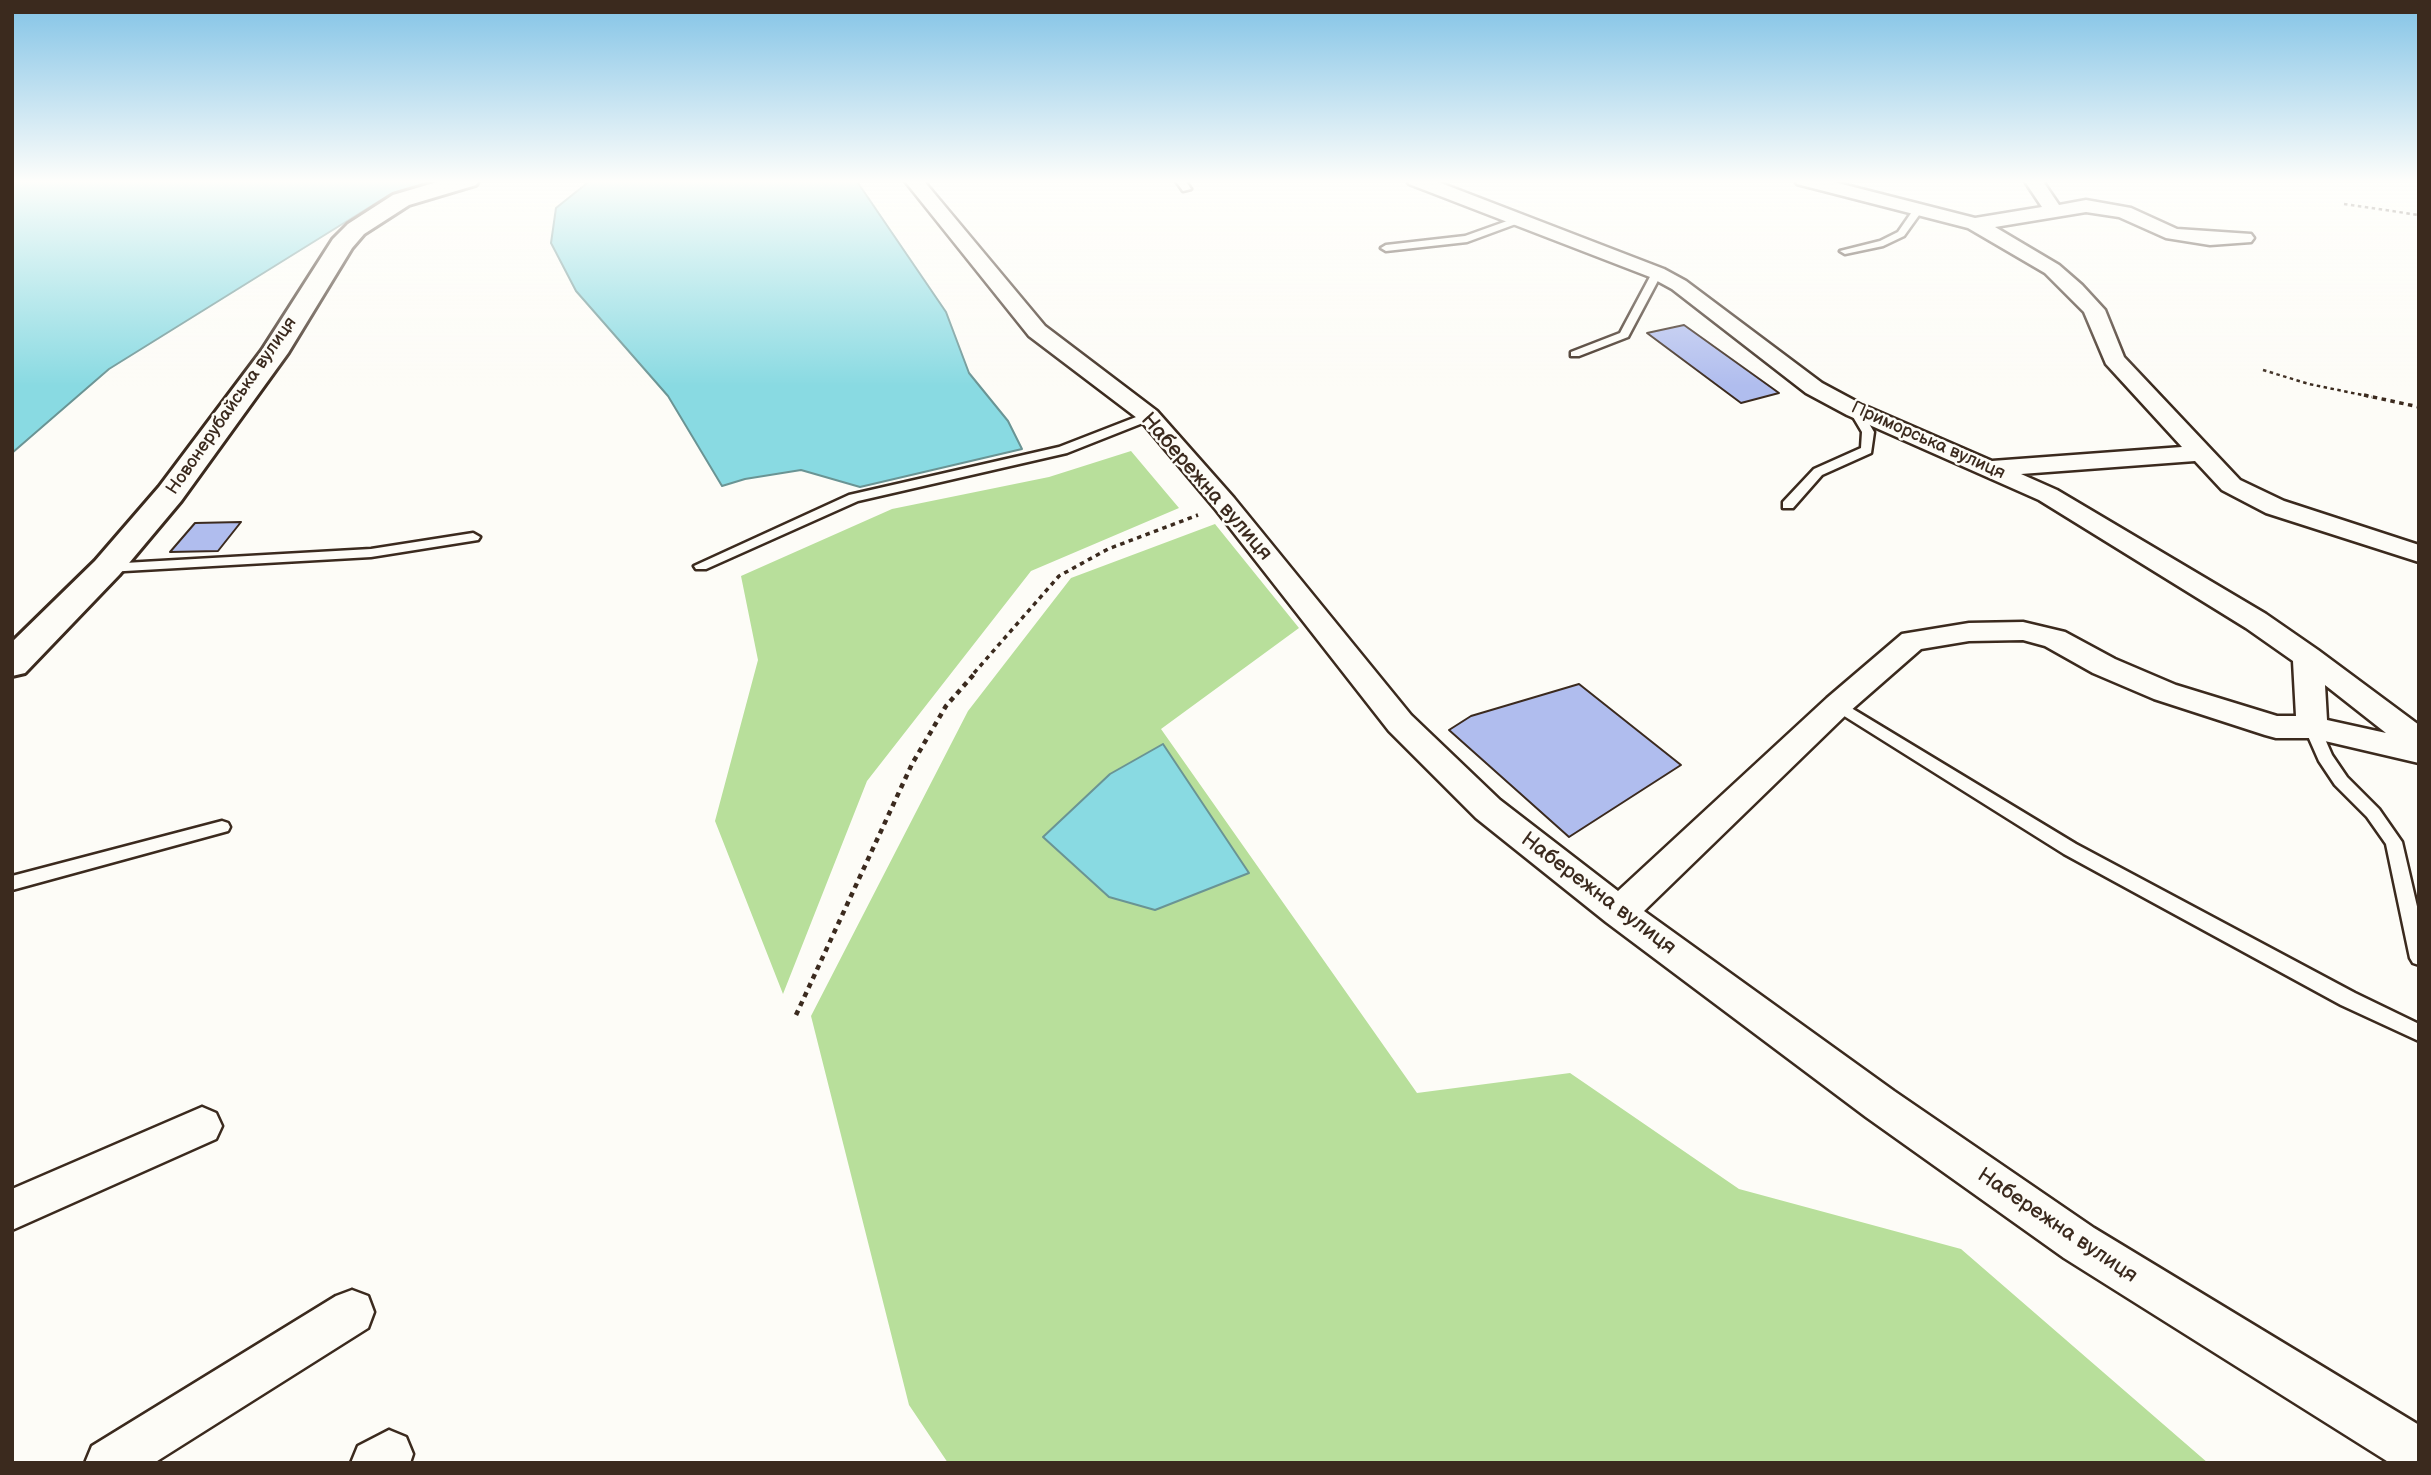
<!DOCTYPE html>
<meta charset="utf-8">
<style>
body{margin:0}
#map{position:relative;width:2431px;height:1475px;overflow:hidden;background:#fdfcf7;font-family:"Balsamiq Sans",sans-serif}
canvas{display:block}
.frame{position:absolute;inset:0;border:14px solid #3b2a1e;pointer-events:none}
</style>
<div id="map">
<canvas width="2431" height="1475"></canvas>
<div class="frame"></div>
</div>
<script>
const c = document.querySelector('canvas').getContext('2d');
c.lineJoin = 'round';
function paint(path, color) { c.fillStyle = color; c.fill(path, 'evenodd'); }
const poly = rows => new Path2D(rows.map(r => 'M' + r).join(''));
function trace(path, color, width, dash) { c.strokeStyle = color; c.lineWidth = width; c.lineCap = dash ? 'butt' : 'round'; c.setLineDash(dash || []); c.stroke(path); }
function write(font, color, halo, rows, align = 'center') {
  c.font = font + ' "Balsamiq Sans",sans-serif'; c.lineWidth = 5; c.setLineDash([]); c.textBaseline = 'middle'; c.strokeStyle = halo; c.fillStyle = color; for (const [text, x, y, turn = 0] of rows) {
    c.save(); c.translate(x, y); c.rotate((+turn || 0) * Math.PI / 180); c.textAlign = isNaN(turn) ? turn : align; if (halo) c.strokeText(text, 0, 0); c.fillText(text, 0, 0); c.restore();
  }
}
paint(poly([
 [1131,451,1179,508,1031,571,867,781,783,994,715,821,758,660,741,576,892,509,1049,477],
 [1215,524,1299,628,1161,729,1417,1093,1570,1073,1739,1189,1961,1249,2208,1463,948,1463,909,1405,811,1016,968,711,1071,578]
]), '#b8df9b');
const water = poly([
 [12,180,440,180,389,195,109,369,12,453,12,180],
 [591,180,856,180,946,312,969,373,1008,421,1022,449,860,487,801,470,745,479,722,486,668,396,576,291,551,243,556,208,591,180],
 [1163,744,1249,873,1155,910,1109,897,1043,837,1110,774,1163,744]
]);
paint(water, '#89dae2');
trace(water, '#6a9494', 2);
const building = poly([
 [1684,325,1779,393,1741,403,1647,333,1684,325],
 [241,522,218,551,170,552,195,523,241,522],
 [1579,684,1681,765,1569,837,1449,730,1471,716,1579,684]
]);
paint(building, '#b0bdee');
trace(building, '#3b2a1e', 2);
const lane = poly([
 [1175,180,1185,180,1191,189,1183,191,1175,180],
 [1914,209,1922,211,1904,236,1883,246,1845,254,1840,251,1880,241,1898,232,1914,209],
 [1521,216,1524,217,1524,221,1467,242,1386,251,1381,248,1386,245,1465,236,1521,216],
 [1657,270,1662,273,1628,337,1579,356,1571,356,1571,352,1620,333,1652,273,1657,270],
 [1855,406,1859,407,1874,432,1871,453,1822,475,1793,508,1783,508,1783,502,1814,469,1861,448,1862,432,1849,410,1855,406],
 [1149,412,1153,413,1153,419,1067,453,858,501,706,569,696,569,694,566,849,495,1059,447,1149,412],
 [473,533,480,537,478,540,371,557,107,572,100,568,107,564,371,549,473,533],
 [1838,700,2076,844,2355,993,2419,1024,2419,1041,2341,1005,2064,854,1833,709,1830,705,1838,700],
 [2312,722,2318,723,2332,755,2347,777,2379,809,2402,842,2419,915,2419,965,2413,963,2410,958,2386,844,2367,817,2335,785,2319,761,2304,727,2312,722],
 [222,821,228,823,230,827,228,831,12,890,12,876,222,821]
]);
const street = poly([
 [904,180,923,180,1045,326,1157,411,1234,498,1411,715,1500,800,1618,891,1827,698,1902,634,1969,623,2023,622,2065,632,2115,659,2176,685,2277,716,2296,716,2293,661,2246,628,2039,500,1847,415,1806,393,1672,289,1650,277,1409,184,1407,180,1433,180,1664,269,1686,281,1822,383,1863,405,1992,461,2182,447,2106,364,2084,312,2045,273,1968,228,1797,184,1795,180,1826,180,1975,218,2042,207,2024,180,2042,180,2059,205,2086,200,2131,208,2177,229,2251,234,2254,238,2251,242,2210,245,2166,238,2119,217,2086,212,1995,227,2059,265,2082,285,2105,310,2124,357,2240,480,2284,501,2419,545,2419,562,2266,513,2222,490,2195,461,2021,474,2057,490,2266,614,2318,650,2419,725,2419,763,2312,738,2276,738,2265,735,2154,699,2093,673,2045,646,2023,640,1969,641,1921,649,1849,712,1644,911,1894,1091,2094,1228,2419,1425,2419,1463,2390,1463,2064,1258,1866,1117,1606,922,1476,818,1389,731,1216,510,1141,421,1029,336,904,180],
 [2325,685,2386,733,2327,720,2325,685],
 [202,1107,216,1113,222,1126,216,1139,12,1230,12,1189,202,1107],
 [352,1290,368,1296,374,1312,368,1328,154,1463,85,1463,92,1446,336,1296,352,1290],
 [389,1430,406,1437,413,1454,410,1463,351,1463,358,1446,389,1430]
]);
const secondary = poly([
 [444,180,479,180,476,185,409,205,364,234,352,248,288,353,181,501,119,575,25,673,12,676,12,642,95,561,159,487,262,350,333,239,348,224,393,195,444,180]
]);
trace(lane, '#3b2a1e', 5);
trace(street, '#3b2a1e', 5);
trace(secondary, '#3b2a1e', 6);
trace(poly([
 [2344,204,2419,215],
 [2263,370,2309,384,2372,397]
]), '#3b2a1e', 2.5, [3.5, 3.5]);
trace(poly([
 [2364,395,2419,407],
 [974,673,1059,576,1108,549,1198,515]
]), '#3b2a1e', 3.5, [4.5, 4.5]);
trace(poly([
 [796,1015,912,764,946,706,976,672]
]), '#3b2a1e', 4.5, [5, 5]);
paint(lane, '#fdfcf7');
paint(street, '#fdfcf7');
paint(secondary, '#fdfcf7');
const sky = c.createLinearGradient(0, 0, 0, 386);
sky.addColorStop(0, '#82c3e6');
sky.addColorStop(0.47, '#fefefb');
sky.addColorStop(1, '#fefefb00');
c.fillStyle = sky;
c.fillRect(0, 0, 2431, 386);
write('18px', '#3b2a1e', '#fdfcf7', [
 ["Новонерубайська вулиця",232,406,-55],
 ["Приморська вулиця",1928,441,24]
]);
write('21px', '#3b2a1e', '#fdfcf7', [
 ["Набережна вулиця",1206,487,49],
 ["Набережна вулиця",1598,894,37],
 ["Набережна вулиця",2057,1226,34]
]);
</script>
